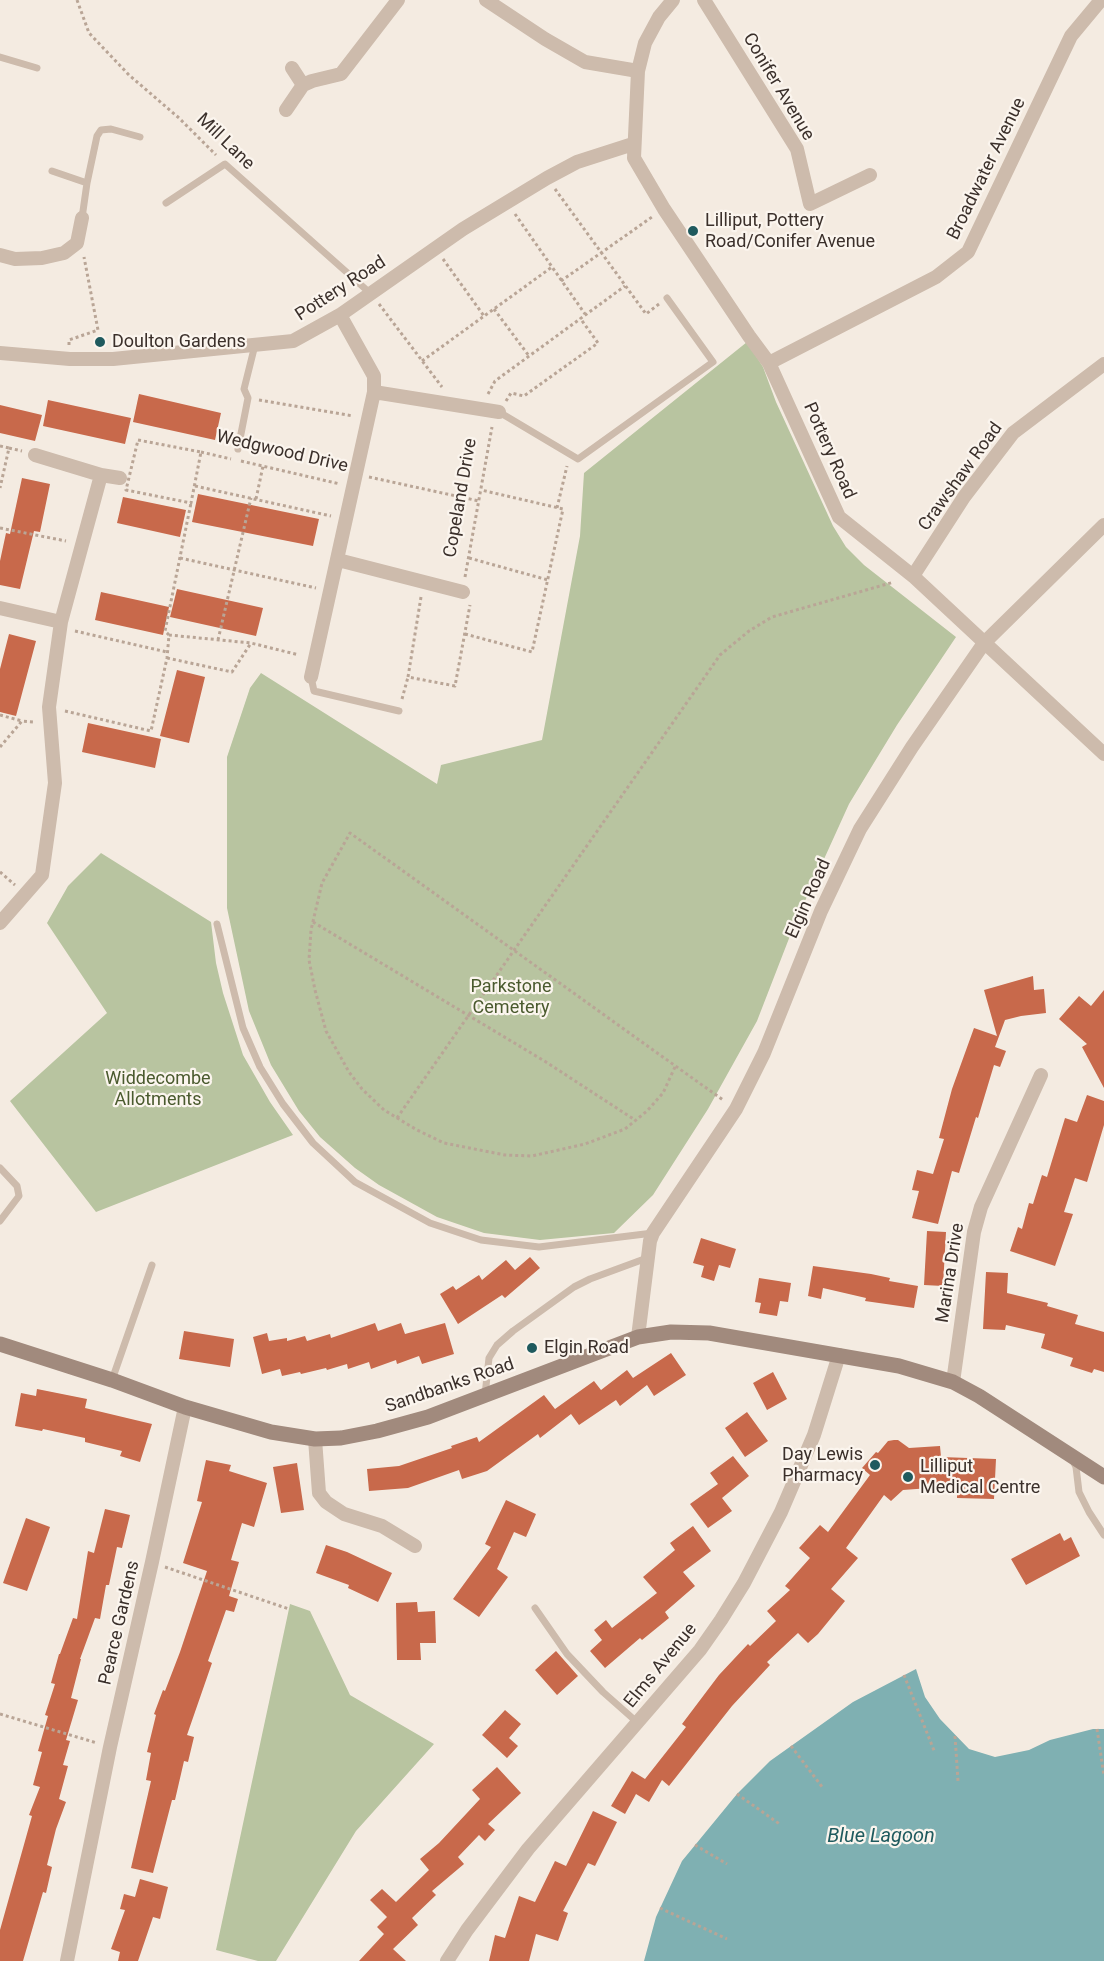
<!DOCTYPE html>
<style>
body{margin:0}
canvas{display:block;background:#f4ebe1}
</style>
<canvas width="1104" height="1961"></canvas>
<script>
const c = document.querySelector('canvas').getContext('2d');
c.lineJoin = 'round';
function paint(path, color) { c.fillStyle = color; c.fill(path, 'evenodd'); }
const poly = rows => new Path2D(rows.map(r => 'M' + r).join(''));
function trace(path, color, width, dash) { c.strokeStyle = color; c.lineWidth = width; c.lineCap = dash ? 'butt' : 'round'; c.setLineDash(dash || []); c.stroke(path); }
function write(font, color, halo, rows, align = 'center') {
  c.font = font + ' Roboto,sans-serif'; c.lineWidth = 4.5; c.setLineDash([]); c.textBaseline = 'middle'; c.strokeStyle = halo; c.fillStyle = color; for (const [text, x, y, turn = 0] of rows) {
    c.save(); c.translate(x, y); c.rotate((+turn || 0) * Math.PI / 180); c.textAlign = isNaN(turn) ? turn : align; if (halo) c.strokeText(text, 0, 0); c.fillText(text, 0, 0); c.restore();
  }
}
paint(poly([
 [747,342,763,367,776,402,833,526,846,547,864,565,956,637,897,725,849,804,795,923,757,1021,708,1109,653,1195,614,1233,540,1240,484,1233,437,1217,379,1185,355,1168,320,1137,299,1111,271,1065,249,1011,227,908,227,757,250,688,261,673,437,784,441,765,542,740,580,536,584,473],
 [101,853,211,922,216,963,223,993,243,1055,270,1102,293,1135,96,1212,10,1101,107,1013,47,923,68,886],
 [290,1604,310,1611,350,1695,434,1744,356,1831,276,1961,258,1961,216,1950]
]), '#b8c4a0');
paint(poly([
 [916,1669,925,1697,940,1719,969,1749,995,1757,1029,1750,1050,1740,1093,1729,1104,1729,1104,1961,644,1961,656,1917,682,1861,737,1794,770,1761,853,1702]
]), '#7fb0b2');
paint(poly([
 [139,394,221,413,215,440,133,422],
 [48,400,131,418,125,444,43,426],
 [0,405,42,415,35,441,0,433],
 [22,478,50,484,40,532,34,531,20,589,0,585,0,561,6,533,10,534],
 [198,494,319,519,313,546,192,522],
 [123,497,186,510,180,537,117,523],
 [177,589,263,608,256,636,170,617],
 [101,592,169,607,163,635,95,620],
 [9,634,36,641,16,716,0,712,0,669],
 [177,670,205,677,189,743,160,736],
 [88,723,161,739,155,768,82,752],
 [1033,976,1034,990,1044,989,1046,1013,1021,1016,1005,1020,995,1047,1006,1051,1000,1067,994,1065,978,1118,976,1117,959,1173,952,1171,938,1224,912,1218,919,1191,912,1190,917,1170,933,1174,944,1139,939,1138,952,1089,974,1028,997,1036,984,990],
 [1104,990,1104,1088,1082,1047,1087,1044,1059,1019,1079,996,1091,1006],
 [1087,1095,1104,1101,1104,1125,1087,1182,1075,1178,1064,1212,1073,1214,1055,1266,1010,1251,1018,1227,1022,1229,1029,1203,1033,1204,1042,1175,1047,1177,1065,1118,1077,1122],
 [927,1231,946,1232,943,1286,924,1285],
 [701,1238,736,1249,730,1268,719,1265,714,1281,701,1277,704,1266,693,1263],
 [530,1257,540,1268,505,1298,502,1295,458,1324,440,1294,453,1286,456,1290,479,1275,482,1280,506,1260,515,1270],
 [813,1266,871,1274,890,1278,889,1281,918,1286,914,1308,865,1301,866,1298,823,1288,821,1299,808,1296],
 [986,1272,1008,1273,1007,1293,1048,1303,1047,1306,1078,1315,1075,1324,1104,1332,1104,1372,1094,1369,1092,1373,1070,1366,1073,1358,1041,1348,1045,1334,1006,1325,1005,1330,983,1329],
 [759,1278,791,1283,788,1302,780,1301,777,1316,759,1313,761,1303,755,1302],
 [375,1323,378,1331,401,1323,405,1334,445,1323,454,1354,422,1364,419,1356,397,1364,396,1360,371,1369,369,1362,348,1369,347,1364,327,1370,326,1368,301,1374,300,1372,282,1376,280,1369,262,1374,253,1337,267,1333,269,1341,287,1338,287,1341,305,1336,307,1341,330,1334,331,1338],
 [184,1331,234,1339,230,1367,179,1359],
 [671,1353,686,1375,654,1396,647,1385,620,1406,616,1400,579,1425,571,1414,540,1438,538,1434,487,1471,462,1479,459,1470,408,1488,369,1491,367,1469,399,1466,452,1448,451,1446,477,1437,479,1442,544,1395,555,1409,594,1381,601,1390,627,1370,633,1378],
 [773,1372,787,1399,767,1410,753,1383],
 [37,1389,87,1399,85,1408,152,1424,140,1462,120,1456,122,1451,85,1442,85,1438,43,1429,42,1431,15,1426,21,1393,36,1396],
 [747,1412,768,1441,745,1457,725,1428],
 [894,1440,898,1440,909,1448,940,1446,941,1457,996,1459,994,1499,957,1498,957,1486,903,1490,891,1501,884,1495,846,1548,858,1558,831,1589,845,1601,818,1634,808,1643,798,1633,767,1662,770,1665,732,1706,669,1786,662,1780,649,1802,636,1794,625,1814,611,1806,632,1771,645,1779,686,1727,682,1724,719,1675,748,1644,750,1646,776,1621,767,1611,790,1590,785,1586,810,1558,799,1548,820,1525,828,1532,870,1475,862,1468,876,1452,878,1453,888,1441],
 [733,1456,749,1476,722,1498,732,1511,708,1528,690,1504,718,1484,710,1473],
 [206,1460,231,1465,229,1471,267,1483,254,1527,242,1523,231,1560,239,1562,229,1596,238,1599,234,1612,226,1610,208,1661,212,1663,187,1735,194,1737,188,1762,184,1761,175,1800,172,1800,153,1873,131,1868,151,1781,146,1780,151,1753,147,1752,156,1715,154,1714,163,1690,165,1691,180,1652,207,1571,183,1563,202,1502,197,1501],
 [297,1463,304,1510,281,1513,273,1467],
 [506,1500,536,1514,526,1537,514,1532,497,1569,508,1577,479,1617,453,1599,491,1547,485,1544],
 [105,1509,130,1515,122,1548,117,1547,109,1585,106,1585,100,1619,95,1618,80,1659,81,1659,71,1698,78,1700,66,1740,70,1741,63,1765,68,1766,59,1799,66,1802,56,1829,47,1865,52,1867,46,1893,43,1892,23,1961,0,1961,0,1930,32,1816,29,1815,40,1787,33,1785,42,1752,38,1751,48,1716,45,1715,55,1684,51,1683,59,1654,60,1654,73,1618,77,1619,88,1551,94,1553],
 [26,1518,50,1527,27,1591,3,1583],
 [693,1526,711,1551,683,1572,695,1586,665,1612,669,1618,642,1640,640,1638,605,1668,590,1651,602,1640,594,1630,606,1620,612,1628,657,1593,643,1577,675,1550,670,1543],
 [1060,1533,1064,1541,1071,1537,1080,1556,1026,1585,1011,1559],
 [326,1545,347,1552,392,1573,378,1602,348,1588,349,1585,316,1573],
 [417,1602,418,1612,435,1611,436,1643,420,1643,421,1660,397,1660,396,1603],
 [556,1651,578,1676,557,1695,535,1670],
 [505,1710,521,1724,509,1738,518,1746,507,1758,482,1735],
 [497,1767,521,1793,488,1824,495,1830,485,1841,479,1835,458,1857,464,1864,432,1891,436,1895,412,1918,418,1925,393,1949,406,1961,359,1961,384,1934,377,1927,387,1917,370,1900,382,1889,396,1902,429,1870,420,1859,439,1843,480,1799,472,1790],
 [593,1811,617,1822,595,1866,588,1863,563,1911,568,1913,558,1941,536,1934,529,1961,489,1961,495,1935,505,1938,519,1896,535,1902,555,1861,566,1866],
 [140,1879,168,1887,160,1919,153,1917,138,1961,118,1961,120,1952,111,1949,125,1910,120,1909,124,1894,135,1897]
]), '#c8694b');
trace(poly([
 [77,0,89,33,129,75,179,118,216,155],
 [555,189,646,314,659,304],
 [515,214,585,314],
 [443,259,484,316],
 [561,281,652,217],
 [379,304,442,387],
 [494,309,529,356],
 [69,345,69,340,98,330,84,257],
 [422,361,552,267],
 [488,394,495,381,625,286],
 [259,400,353,416],
 [506,401,511,393,524,396,598,343,580,318],
 [138,440,201,452,191,503,126,490,138,440],
 [0,446,9,448,0,488],
 [9,448,22,451],
 [201,452,231,459],
 [241,461,340,484],
 [369,477,479,501],
 [195,486,331,516],
 [256,499,263,466],
 [557,508,567,466],
 [0,528,66,541],
 [180,558,316,588],
 [469,558,548,580],
 [465,577,492,427],
 [421,597,408,677,455,686,470,605],
 [75,631,167,652],
 [465,634,532,652,563,509,481,490],
 [169,635,165,631,191,503],
 [218,640,251,498],
 [167,658,232,672,251,643],
 [402,699,408,677],
 [65,711,151,731,167,658,169,635,251,643,299,655],
 [0,715,22,721],
 [0,747,22,721,34,722],
 [0,872,15,885],
 [313,922,546,1062,635,1120],
 [675,1067,663,1093,647,1111,625,1129,585,1144,532,1156,505,1155,444,1143,417,1130,384,1110,362,1089,349,1072,326,1031,315,990,309,960,311,930,322,883,350,833,723,1100],
 [397,1118,720,655,749,631,772,617,894,582],
 [165,1567,289,1609],
 [904,1675,935,1753],
 [0,1714,97,1743],
 [1097,1729,1104,1776],
 [955,1736,958,1781],
 [791,1746,823,1788],
 [737,1794,781,1825],
 [695,1845,727,1864],
 [660,1908,727,1939]
]), '#b9a596', 3, [3, 3]);
trace(poly([
 [0,57,37,68],
 [52,171,87,183],
 [166,203,225,164,370,293],
 [82,218,87,183,97,136,101,130,111,129,140,137],
 [499,412,578,459,713,362,667,298],
 [238,449,248,398,244,389,255,345],
 [311,677,314,691,399,711],
 [217,924,243,1028,260,1067,283,1104,313,1143,355,1182,430,1223,481,1240,539,1247,653,1233],
 [0,1168,17,1186,19,1196,0,1221],
 [112,1380,152,1265],
 [485,1395,489,1358,497,1345,513,1331,574,1287,590,1279,647,1258],
 [1073,1461,1076,1467,1079,1492,1089,1512,1104,1535],
 [535,1608,567,1654,603,1692,638,1723]
]), '#cdbbac', 7);
trace(poly([
 [486,0,545,39,585,62,638,71],
 [673,0,659,17,645,43,638,71,634,158,664,209,749,336,769,363,839,517,913,576,1104,754],
 [704,0,797,149,810,204,870,175],
 [292,68,303,85],
 [286,110,303,85,312,81,341,74,398,0],
 [0,255,15,259,42,258,64,253,77,243,82,218],
 [0,353,70,359,113,359,293,341,340,315,463,229,547,178,577,162,633,144],
 [769,363,936,277,968,252,1071,36,1101,0],
 [374,392,499,412],
 [35,455,101,475],
 [338,560,463,592],
 [913,576,964,497,1013,433,1104,364],
 [0,608,61,622],
 [311,677,374,392,374,376,340,315],
 [0,923,42,875,55,783,49,707,61,622,101,475,120,478],
 [638,1337,650,1241,653,1233,736,1109,764,1053,821,911,860,829,912,747,984,643,1104,525],
 [953,1382,974,1232,981,1207,1041,1075],
 [315,1439,319,1493,326,1502,344,1514,382,1526,415,1546],
 [67,1961,110,1747,152,1562,185,1407],
 [447,1961,467,1930,528,1849,700,1650,721,1620,744,1583,781,1512,814,1435,839,1355]
]), '#cdbbac', 14);
trace(poly([
 [0,1344,112,1380,185,1407,271,1432,315,1439,341,1438,377,1431,428,1417,638,1337,671,1332,709,1333,899,1366,953,1382,979,1396,1104,1477]
]), '#a18a7d', 15);
for (const [x, y, r, color] of [
 [693,231,6,"#1f5a5e"],
 [100,342,6,"#1f5a5e"],
 [532,1348,6,"#1f5a5e"],
 [875,1465,6,"#1f5a5e"],
 [908,1477,6,"#1f5a5e"]
]) { const dot = new Path2D(); dot.arc(x, y, r, 0, 2 * Math.PI); c.fillStyle = color; c.fill(dot); trace(dot, '#fbf5ee', 2); }
write('18px', '#3b302b', '#fbf5ee', [
 ["Conifer Avenue",778,87,59],
 ["Mill Lane",225,142,44],
 ["Broadwater Avenue",987,169,-64],
 ["Pottery Road",341,289,-33],
 ["Pottery Road",829,451,66],
 ["Wedgwood Drive",282,452,13],
 ["Crawshaw Road",961,477,-54],
 ["Copeland Drive",461,498,-80],
 ["Elgin Road",809,899,-66],
 ["Marina Drive",951,1273,-81],
 ["Sandbanks Road",450,1386,-19],
 ["Pearce Gardens",120,1623,-77],
 ["Elms Avenue",661,1666,-51]
]);
write('18px', '#3b302b', '#fbf5ee', [
 ["Lilliput, Pottery",705,221],
 ["Road/Conifer Avenue",705,242],
 ["Doulton Gardens",112,342],
 ["Elgin Road",544,1348],
 ["Day Lewis",863,1455,"right"],
 ["Pharmacy",863,1476,"right"],
 ["Lilliput",920,1467],
 ["Medical Centre",920,1488]
], 'left');
write('18px', '#4a5a2e', '#fbf5ee', [
 ["Parkstone",511,987],
 ["Cemetery",511,1008],
 ["Widdecombe",158,1079],
 ["Allotments",158,1100]
]);
write('italic 20px', '#1f5a5e', '#fbf5ee', [
 ["Blue Lagoon",881,1837]
]);
</script>
